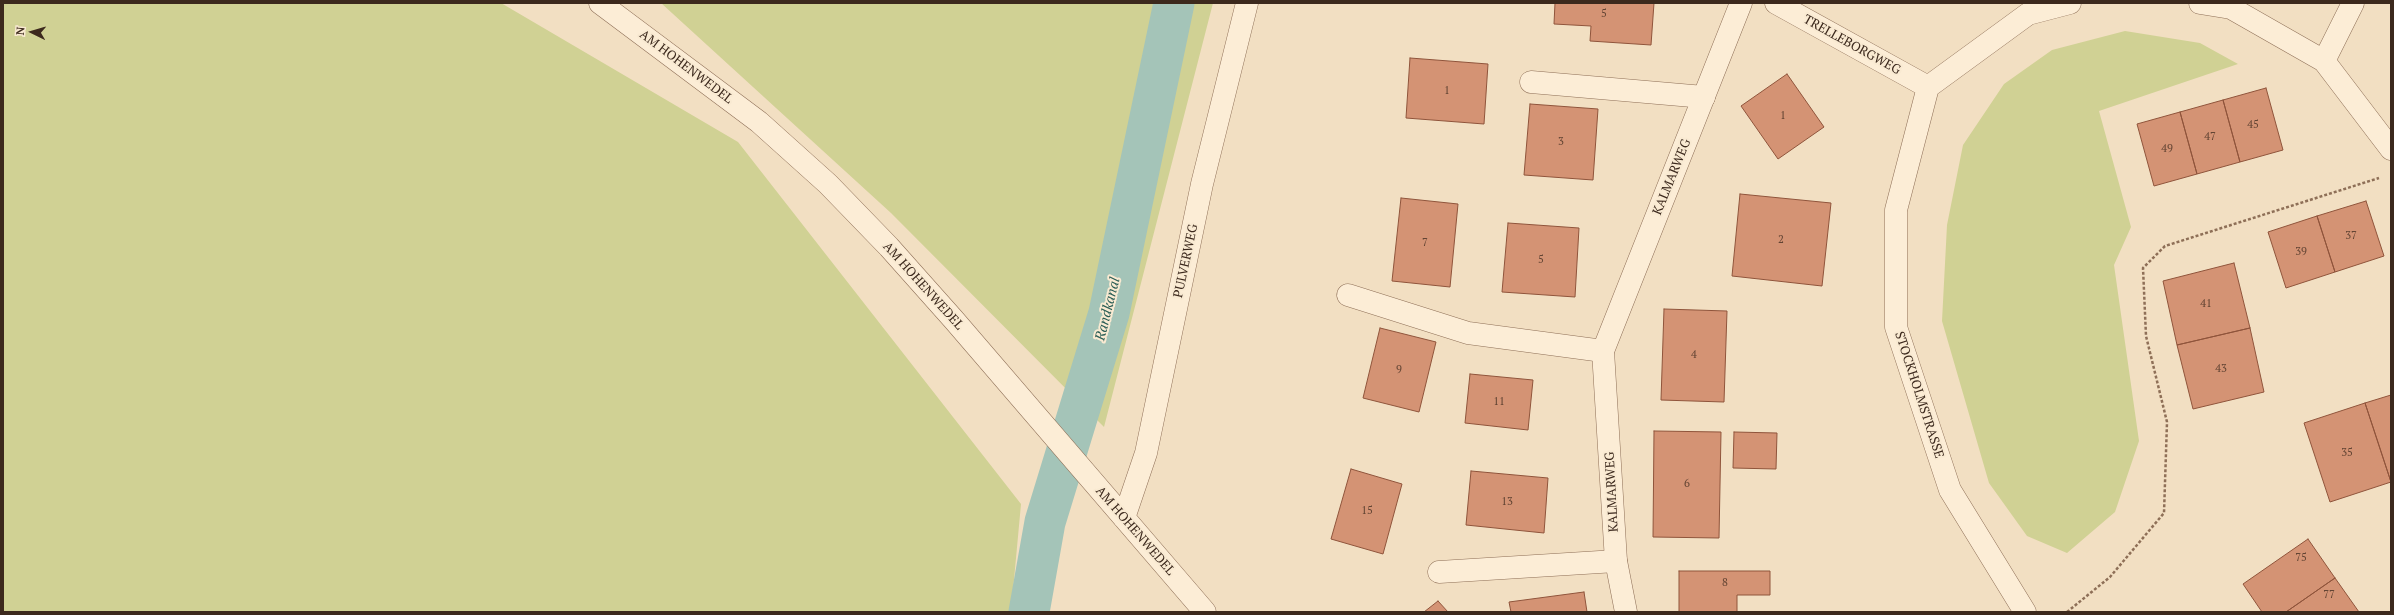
<!DOCTYPE html>
<style>
body{margin:0}
#map{position:relative;width:2394px;height:615px;overflow:hidden;background:#f2dfc2;font-family:"PT Serif",serif}
canvas{display:block}
.frame{position:absolute;inset:0;border:4px solid #3c291d;pointer-events:none}
.north{position:absolute;left:12px;top:12px;width:40px;height:40px;-webkit-text-stroke:3px #f9ead2;paint-order:stroke;rotate:275deg;font-size:11px;font-weight:700;line-height:16px;text-align:center;color:#3c291d}
.north::after{content:'';display:block;margin:auto;width:14px;height:18px;background:#3c291d;clip-path:polygon(50% 0,100% 100%,50% 72%,0 100%)}
</style>
<div id="map">
<canvas width="2394" height="615"></canvas>
<div class="frame"></div>
<div class="north">N</div>
</div>
<script>
const c = document.querySelector('canvas').getContext('2d');
c.lineJoin = 'round';
function paint(path, color) { c.fillStyle = color; c.fill(path, 'evenodd'); }
const poly = rows => new Path2D(rows.map(r => 'M' + r).join(''));
function trace(path, color, width, dash) { c.strokeStyle = color; c.lineWidth = width; c.lineCap = dash ? 'butt' : 'round'; c.setLineDash(dash || []); c.stroke(path); }
function write(font, color, halo, rows, align = 'center') {
  c.font = font + ' "PT Serif",serif'; c.lineWidth = 4; c.setLineDash([]); c.textBaseline = 'middle'; c.strokeStyle = halo; c.fillStyle = color; for (const [text, x, y, turn = 0] of rows) {
    c.save(); c.translate(x, y); c.rotate((+turn || 0) * Math.PI / 180); c.textAlign = isNaN(turn) ? turn : align; if (halo) c.strokeText(text, 0, 0); c.fillText(text, 0, 0); c.restore();
  }
}
paint(poly([
 [3,3,501,3,738,142,1021,504,1011,612,3,612],
 [661,3,1213,3,1104,427,891,213],
 [2125,31,2200,43,2238,64,2099,111,2131,227,2114,265,2139,441,2115,512,2067,553,2027,536,1989,483,1942,321,1947,225,1963,145,2004,84,2052,50]
]), '#d0d194');
trace(poly([
 [1029,612,1045,522,1109,313,1174,3]
]), '#a4c4b8', 41);
const building = poly([
 [1555,3,1654,3,1651,45,1590,41,1591,26,1554,24,1555,3],
 [1410,58,1488,64,1484,124,1406,118,1410,58],
 [1787,74,1824,127,1778,159,1741,106,1787,74],
 [2266,88,2283,150,2240,162,2223,100,2266,88],
 [2223,100,2240,162,2197,174,2180,112,2223,100],
 [1530,104,1598,109,1593,180,1524,175,1530,104],
 [2180,112,2197,174,2154,186,2137,124,2180,112],
 [1740,194,1831,203,1822,286,1732,276,1740,194],
 [1401,198,1458,204,1450,287,1392,281,1401,198],
 [2366,201,2384,256,2335,272,2317,216,2366,201],
 [2317,216,2335,272,2286,288,2268,232,2317,216],
 [1508,223,1579,228,1575,297,1502,292,1508,223],
 [2234,263,2250,328,2177,345,2163,281,2234,263],
 [1664,309,1727,311,1724,402,1661,400,1664,309],
 [1380,328,1436,342,1419,412,1363,398,1380,328],
 [2250,328,2264,392,2193,409,2177,345,2250,328],
 [1470,374,1533,380,1528,430,1465,423,1470,374],
 [2391,395,2391,482,2365,403,2391,395],
 [2365,403,2391,482,2330,502,2304,423,2365,403],
 [1654,431,1721,432,1719,538,1653,537,1654,431],
 [1734,432,1777,433,1776,469,1733,468,1734,432],
 [1351,469,1402,484,1383,554,1331,539,1351,469],
 [1471,471,1548,478,1544,533,1466,525,1471,471],
 [2308,539,2335,578,2286,612,2262,612,2243,584,2308,539],
 [1679,571,1770,571,1770,595,1737,595,1737,612,1679,612,1679,571],
 [2335,578,2359,612,2286,612,2335,578],
 [1584,592,1587,612,1511,612,1509,602,1584,592],
 [1438,601,1448,612,1424,612,1438,601]
]);
paint(building, '#d49374');
trace(building, '#8f543b', 1);
const lane = poly([
 [1531,82,1704,97],
 [1348,295,1468,333,1603,351],
 [1439,572,1616,561]
]);
const street = poly([
 [600,3,759,122,828,184,889,247,954,320,1205,612],
 [1776,3,1928,87],
 [2200,3,2231,8,2324,61,2391,149],
 [2324,61,2353,3],
 [1124,518,1146,453,1202,184,1247,3],
 [1626,612,1616,561,1603,351,1741,3],
 [2025,612,1950,490,1896,327,1896,210,1928,87,2028,14,2070,3]
]);
trace(lane, '#8e6f57', 23);
trace(street, '#8e6f57', 23);
trace(poly([
 [2067,612,2110,577,2164,513,2167,422,2146,336,2143,268,2165,246,2379,178]
]), '#8e6f57', 2.5, [3, 2]);
trace(lane, '#fcedd6', 22);
trace(street, '#fcedd6', 22);
write('11px', '#624433', null, [
 ["5",1604,14],
 ["1",1447,91],
 ["1",1783,116],
 ["45",2253,125],
 ["47",2210,137],
 ["3",1561,142],
 ["49",2167,149],
 ["37",2351,236],
 ["2",1781,240],
 ["7",1425,243],
 ["39",2301,252],
 ["5",1541,260],
 ["41",2206,304],
 ["4",1694,355],
 ["43",2221,369],
 ["9",1399,370],
 ["11",1499,402],
 ["35",2347,453],
 ["6",1687,484],
 ["13",1507,502],
 ["15",1367,511],
 ["75",2301,558],
 ["8",1725,583],
 ["77",2329,595]
]);
write('13px', '#3c291d', '#f9ead2', [
 ["TRELLEBORGWEG",1852,45,29],
 ["AM HOHENWEDEL",686,67,37],
 ["KALMARWEG",1672,177,-68],
 ["PULVERWEG",1186,261,-78],
 ["AM HOHENWEDEL",923,286,48],
 ["STOCKHOLMSTRASSE",1919,395,72],
 ["KALMARWEG",1612,492,-93],
 ["AM HOHENWEDEL",1135,531,49]
]);
write('italic 14px', '#2a5d55', '#f9ead2', [
 ["Randkanal",1108,309,-76]
]);
</script>
